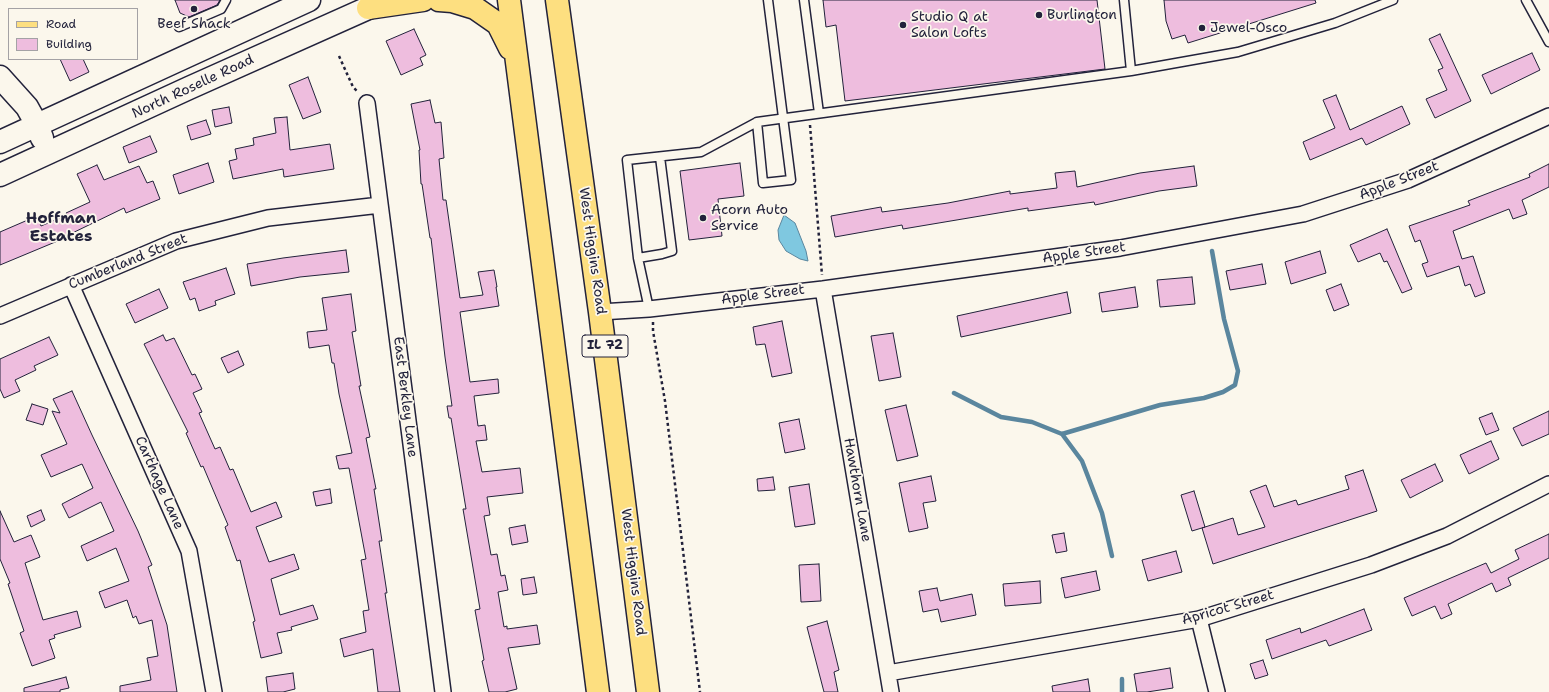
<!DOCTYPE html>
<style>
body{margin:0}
#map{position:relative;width:1549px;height:692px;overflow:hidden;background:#fbf7ec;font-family:"Shantell Sans",sans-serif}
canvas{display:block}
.legend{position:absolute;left:8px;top:8px;width:130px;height:52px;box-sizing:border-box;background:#fbf7ec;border:1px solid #a4a2a5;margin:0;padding:5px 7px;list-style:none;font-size:12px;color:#22223b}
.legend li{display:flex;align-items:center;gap:8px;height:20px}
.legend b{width:20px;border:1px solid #a4a2a5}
</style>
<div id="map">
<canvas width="1549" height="692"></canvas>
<ul class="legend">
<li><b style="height:5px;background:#fddf80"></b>Road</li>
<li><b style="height:11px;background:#eebdde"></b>Building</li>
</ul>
</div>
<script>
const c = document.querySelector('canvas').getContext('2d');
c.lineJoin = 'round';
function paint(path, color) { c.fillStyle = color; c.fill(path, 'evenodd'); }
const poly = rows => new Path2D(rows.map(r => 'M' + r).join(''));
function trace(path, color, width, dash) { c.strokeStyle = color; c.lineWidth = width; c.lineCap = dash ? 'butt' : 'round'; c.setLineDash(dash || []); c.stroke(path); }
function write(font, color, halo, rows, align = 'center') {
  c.font = font + ' "Shantell Sans",sans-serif'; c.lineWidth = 3.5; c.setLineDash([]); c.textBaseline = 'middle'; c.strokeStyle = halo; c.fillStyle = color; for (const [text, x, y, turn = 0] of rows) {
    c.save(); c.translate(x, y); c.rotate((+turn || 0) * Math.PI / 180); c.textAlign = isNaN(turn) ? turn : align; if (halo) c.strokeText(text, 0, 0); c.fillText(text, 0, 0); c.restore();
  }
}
const water = poly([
 [784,215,795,223,806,251,808,261,800,259,786,251,779,240,778,230,784,215]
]);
paint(water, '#7fc8e0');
trace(water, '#5a869e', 1);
trace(poly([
 [954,393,1001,417,1032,422,1062,434],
 [1062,434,1160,405,1204,398,1223,392,1235,385,1238,371,1224,319,1212,251],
 [1062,434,1082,461,1102,513,1112,556],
 [1122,679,1122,692]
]), '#5a869e', 4.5);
const building = poly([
 [175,0,220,0,217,5,189,17,180,13,175,0],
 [823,0,1097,0,1105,69,845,101,836,25,826,27,823,0],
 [1164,0,1315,0,1316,3,1188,43,1185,35,1172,39,1166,21,1164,0],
 [414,29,426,55,420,58,423,65,401,75,386,41,414,29],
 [1440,34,1471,101,1435,118,1426,99,1447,90,1438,70,1443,68,1429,39,1440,34],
 [1532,53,1540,70,1491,94,1482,75,1532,53],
 [60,59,83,59,89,72,70,81,60,59],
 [308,77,321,112,303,119,289,85,308,77],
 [1336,95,1350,130,1402,106,1410,124,1366,145,1362,138,1310,160,1303,142,1335,128,1323,100,1336,95],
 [430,100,435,123,441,122,444,158,439,159,443,200,446,200,460,298,483,295,478,272,494,270,497,287,496,287,499,306,460,312,470,382,498,379,499,393,474,396,478,426,485,425,487,440,476,441,482,472,520,468,523,493,487,497,490,515,484,516,491,555,497,554,501,576,505,575,508,590,498,592,504,627,507,626,507,629,537,625,540,644,508,648,517,689,505,692,489,692,482,661,484,660,475,610,480,609,463,509,466,509,451,418,449,418,447,406,452,406,445,357,431,238,430,238,422,184,421,184,419,150,420,150,411,104,430,100],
 [229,107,232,123,215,127,212,110,229,107],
 [287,117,290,150,330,144,334,169,284,177,283,169,233,179,229,161,237,159,235,149,254,145,253,138,276,133,274,118,287,117],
 [206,120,211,134,191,140,187,126,206,120],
 [150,136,157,152,129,163,123,147,150,136],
 [208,163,214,182,179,194,173,175,208,163],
 [740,163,744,196,718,199,722,236,689,240,680,171,740,163],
 [1549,164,1549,187,1522,200,1527,214,1513,219,1509,209,1453,231,1462,259,1473,256,1485,293,1475,297,1470,284,1465,286,1459,266,1427,277,1422,264,1428,262,1420,240,1415,242,1409,226,1470,205,1468,201,1530,177,1529,174,1549,164],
 [97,165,104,180,139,166,147,183,153,181,160,199,126,213,124,208,60,239,60,240,0,265,0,232,37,216,41,226,67,215,66,213,90,202,77,174,97,165],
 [1194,166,1197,186,1159,191,1095,205,1094,202,1028,211,1028,208,903,229,902,225,835,237,831,216,881,207,882,212,948,203,1010,191,1010,194,1057,188,1055,173,1075,171,1077,187,1140,173,1194,166],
 [1387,229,1412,289,1402,293,1387,261,1384,262,1380,253,1358,262,1350,245,1387,229],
 [346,250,349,272,300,277,251,286,247,264,283,258,346,250],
 [1320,251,1326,273,1291,284,1285,262,1320,251],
 [1262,264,1266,284,1230,290,1226,271,1262,264],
 [226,268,235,294,215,301,216,305,199,311,195,298,190,300,183,282,226,268],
 [1192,277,1195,304,1160,307,1157,280,1192,277],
 [1341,284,1349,305,1334,311,1326,290,1341,284],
 [1135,287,1138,307,1102,312,1099,293,1135,287],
 [159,289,168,308,135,323,126,304,159,289],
 [1067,292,1071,313,961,337,957,316,1067,292],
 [351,294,356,331,352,332,361,386,359,386,370,437,366,438,376,489,374,489,382,541,379,541,387,593,385,593,400,692,378,692,373,649,344,657,340,639,366,632,363,611,369,610,361,560,366,559,349,468,339,469,336,456,352,453,339,394,334,363,332,363,329,345,309,348,307,332,327,330,322,298,351,294],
 [782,321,792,373,772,377,765,344,756,345,753,327,782,321],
 [893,333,901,377,879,381,871,336,893,333],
 [163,335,166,341,174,338,192,375,195,374,202,389,193,393,202,412,199,413,215,449,220,447,230,470,233,469,251,512,276,502,282,517,256,527,269,562,294,554,299,569,271,579,280,615,313,605,318,619,291,627,292,630,277,633,282,653,261,658,253,622,255,621,240,560,237,561,225,527,228,525,203,466,201,467,186,433,188,432,144,344,163,335],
 [49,337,58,355,34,366,36,370,15,380,20,391,4,398,0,389,0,359,49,337],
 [238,351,244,365,228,373,221,358,238,351],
 [72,391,92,435,138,531,152,565,148,567,167,625,177,692,120,692,120,686,151,680,147,658,158,656,152,620,139,624,136,616,133,618,127,600,105,608,99,592,129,581,116,548,87,561,81,546,114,531,101,502,69,518,62,504,93,488,82,464,51,477,41,455,67,444,52,411,60,413,53,399,72,391],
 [32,404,48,409,43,425,26,420,32,404],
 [906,405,918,456,897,461,885,410,906,405],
 [1549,411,1549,434,1522,446,1513,428,1549,411],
 [1492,413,1499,430,1486,435,1479,418,1492,413],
 [799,419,805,449,785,453,779,423,799,419],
 [1491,441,1499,459,1469,474,1460,455,1491,441],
 [1435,464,1443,481,1410,498,1401,480,1435,464],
 [1363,470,1377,511,1213,564,1202,528,1233,518,1238,535,1265,527,1250,491,1266,485,1274,507,1296,500,1298,505,1349,489,1345,476,1363,470],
 [931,476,936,501,923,503,928,528,909,532,899,483,931,476],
 [773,477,775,490,758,491,757,479,773,477],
 [809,484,815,524,795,527,789,487,809,484],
 [330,489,332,503,316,506,313,492,330,489],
 [1194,491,1205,527,1192,531,1181,495,1194,491],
 [41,510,45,520,31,527,27,516,41,510],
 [0,511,14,542,31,535,40,557,25,563,43,620,77,611,81,627,54,635,55,638,49,640,55,658,32,666,20,633,24,631,8,584,10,583,0,559,0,511],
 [525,525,528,542,512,545,509,528,525,525],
 [1064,533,1067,551,1056,553,1052,535,1064,533],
 [1549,534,1549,558,1508,578,1511,585,1496,592,1492,583,1448,604,1452,614,1441,619,1435,606,1412,616,1404,598,1486,563,1491,573,1519,559,1515,550,1549,534],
 [1176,551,1182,572,1148,581,1142,560,1176,551],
 [819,564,821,601,801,602,799,565,819,564],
 [1096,571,1100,590,1065,598,1061,578,1096,571],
 [534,577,537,593,523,595,521,579,534,577],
 [1040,581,1041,603,1005,606,1003,584,1040,581],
 [937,588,940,601,972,594,976,615,941,622,938,609,923,612,919,591,937,588],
 [1364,609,1372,630,1329,646,1326,640,1272,659,1266,640,1300,628,1301,633,1364,609],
 [827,621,839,670,834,672,838,692,824,692,807,627,827,621],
 [1263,660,1268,675,1255,679,1250,664,1263,660],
 [1170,668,1173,688,1147,692,1137,692,1134,674,1170,668],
 [293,673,295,689,283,692,268,692,266,677,293,673],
 [66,677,69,688,60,690,60,692,24,692,24,688,66,677],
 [1088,679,1090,692,1053,692,1052,686,1088,679]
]);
paint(building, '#eebdde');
trace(building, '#22223b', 1);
const lane = poly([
 [804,0,819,113],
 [1124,0,1131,71],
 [1526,0,1549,42],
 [179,27,221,9,226,0],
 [757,122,763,183,791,180,768,0],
 [638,258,662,254,672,251,660,157],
 [649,309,638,258,627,160,701,152,757,122,1131,71,1238,52,1335,23,1393,0]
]);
const street = poly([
 [367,103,443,692],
 [71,285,189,551,214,692],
 [823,289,891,692],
 [600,312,649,309,823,289,1120,248,1303,214,1408,180,1549,116],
 [0,316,176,241,268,218,380,205],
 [1199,619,1217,692],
 [888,673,1199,619,1371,565,1447,536,1549,484]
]);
const secondary = poly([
 [0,77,27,107,37,125,42,138],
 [0,142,309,0],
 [0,175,189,88,386,0]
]);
const primary = poly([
 [439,0,452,1,475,8,498,24,510,48],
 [509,0,598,692],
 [557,0,600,312,648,692],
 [368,8,423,0]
]);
trace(lane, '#22223b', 11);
trace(street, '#22223b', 18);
trace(secondary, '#22223b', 25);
trace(primary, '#22223b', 25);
trace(poly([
 [339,56,353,87,358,92],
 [810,125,822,275],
 [653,322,653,331,665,401,700,692]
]), '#22223b', 2.5, [3, 3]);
trace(lane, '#fbf7ec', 8);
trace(street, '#fbf7ec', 15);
trace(secondary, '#fbf7ec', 22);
trace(primary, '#fddf80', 22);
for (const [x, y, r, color] of [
 [194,9,4,"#22223b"],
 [1039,15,4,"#22223b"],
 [903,25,4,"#22223b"],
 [1202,28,4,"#22223b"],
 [703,218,4,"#22223b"]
]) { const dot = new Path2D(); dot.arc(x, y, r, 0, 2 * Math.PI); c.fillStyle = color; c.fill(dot); trace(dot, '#fbf7ec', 1.5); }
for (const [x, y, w] of [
 [605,346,46]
]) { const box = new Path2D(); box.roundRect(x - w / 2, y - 11, w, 22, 3); c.fillStyle = '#fbf7ec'; c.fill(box); trace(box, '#22223b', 1); }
write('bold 13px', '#22223b', null, [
 ["IL 72",605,346]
]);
write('14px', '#22223b', '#fbf7ec', [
 ["Burlington",1047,15],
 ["Studio Q at",911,17],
 ["Salon Lofts",911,33],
 ["Beef Shack",194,24,"center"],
 ["Jewel-Osco",1210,28],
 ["Acorn Auto",711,210],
 ["Service",711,226]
], 'left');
write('14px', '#22223b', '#fbf7ec', [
 ["North Roselle Road",193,87,-25],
 ["Apple Street",1399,181,-21],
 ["West Higgins Road",592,251,82],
 ["Apple Street",1084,253,-8],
 ["Cumberland Street",128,262,-22],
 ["Apple Street",763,295,-7],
 ["East Berkley Lane",405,397,83],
 ["Carthage Lane",159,483,66],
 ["Hawthorn Lane",857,490,80],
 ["West Higgins Road",633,572,83],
 ["Apricot Street",1228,608,-16]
]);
write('bold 16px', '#22223b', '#fbf7ec', [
 ["Hoffman",61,219],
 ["Estates",61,237]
]);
</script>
